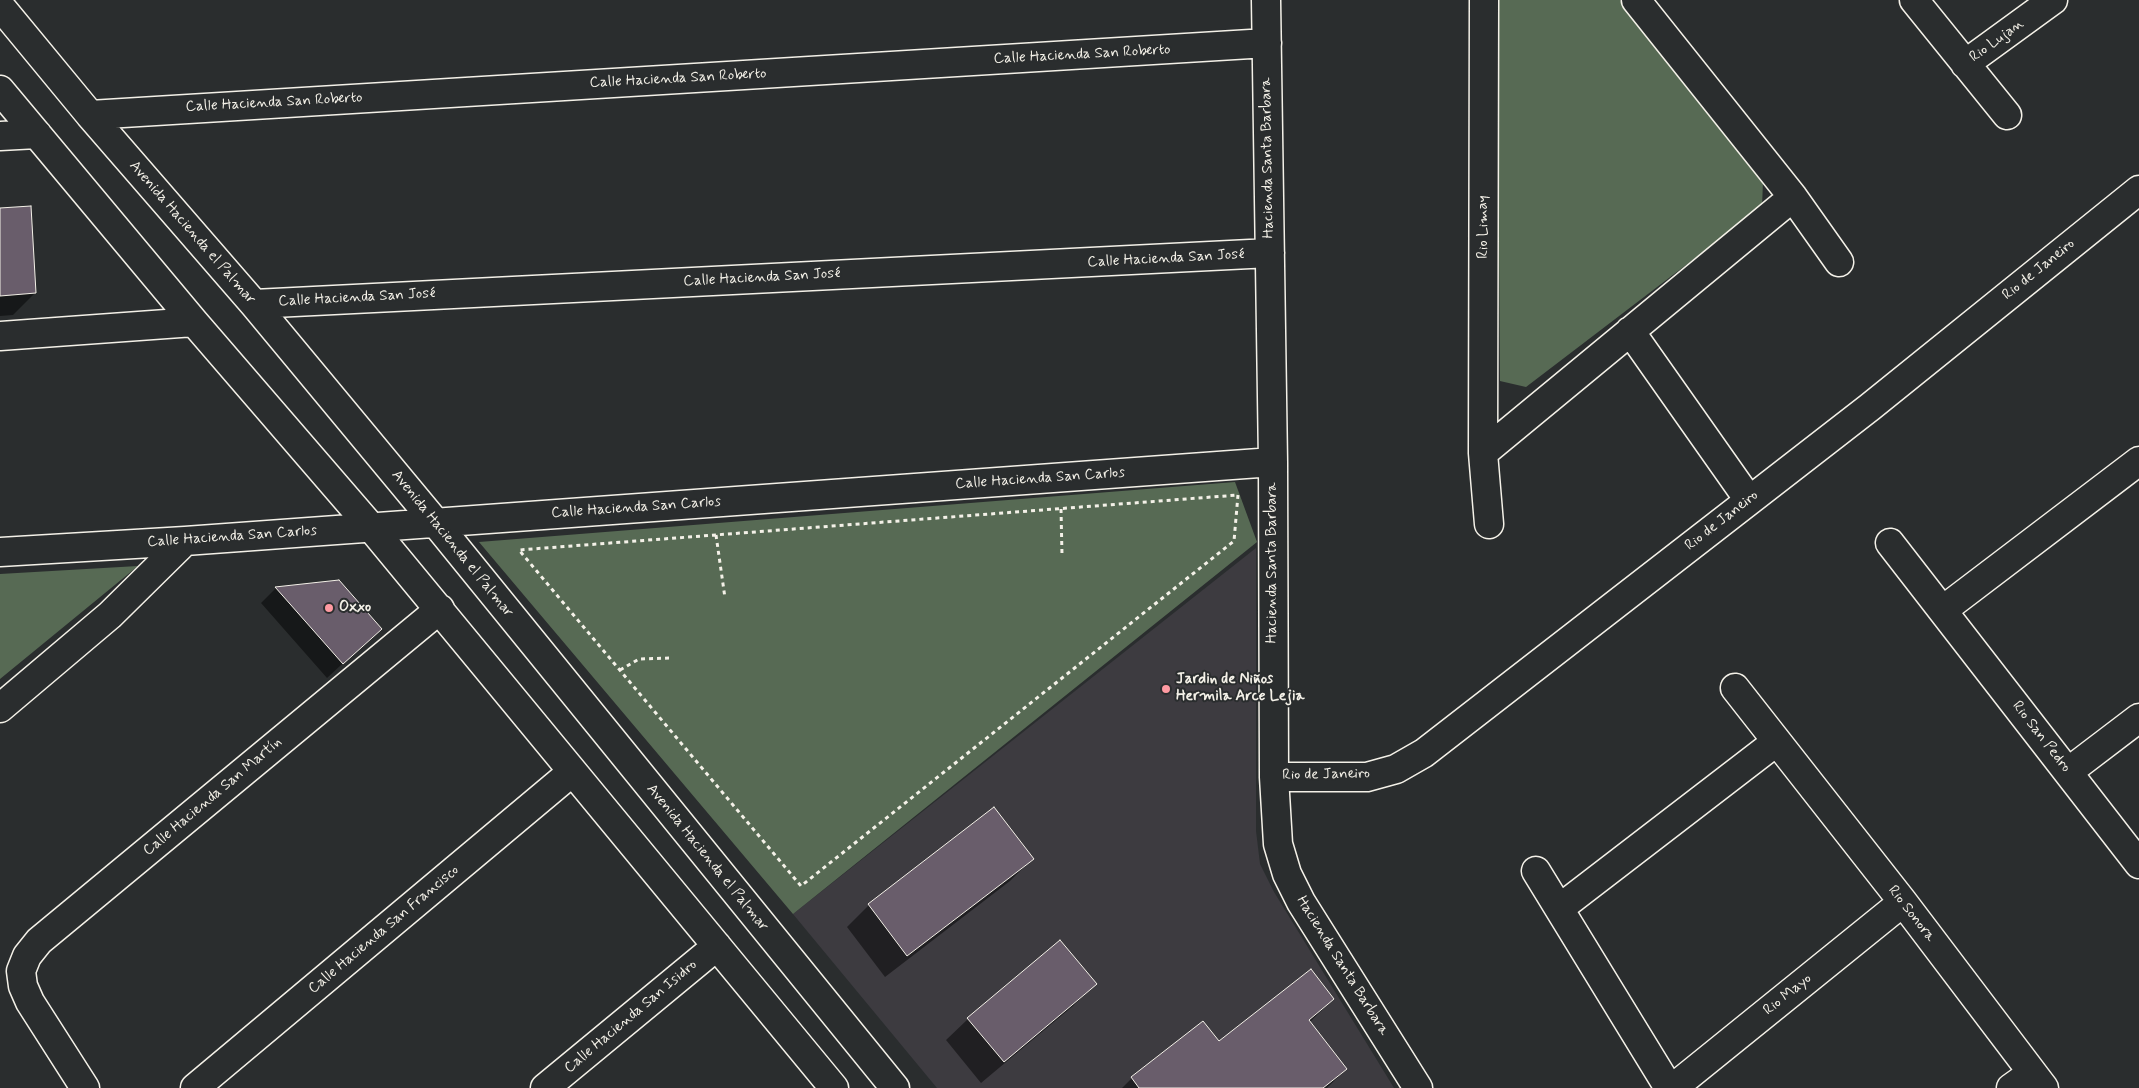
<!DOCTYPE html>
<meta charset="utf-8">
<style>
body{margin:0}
canvas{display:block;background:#2a2d2e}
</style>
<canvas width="2139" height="1088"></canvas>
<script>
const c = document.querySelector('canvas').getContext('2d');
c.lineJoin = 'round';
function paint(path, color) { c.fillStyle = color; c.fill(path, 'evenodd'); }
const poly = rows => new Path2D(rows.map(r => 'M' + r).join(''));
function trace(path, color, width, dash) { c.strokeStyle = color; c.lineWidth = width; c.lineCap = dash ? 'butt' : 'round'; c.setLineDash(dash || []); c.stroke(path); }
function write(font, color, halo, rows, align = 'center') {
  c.font = font + ' Mynerve,sans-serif'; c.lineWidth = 4; c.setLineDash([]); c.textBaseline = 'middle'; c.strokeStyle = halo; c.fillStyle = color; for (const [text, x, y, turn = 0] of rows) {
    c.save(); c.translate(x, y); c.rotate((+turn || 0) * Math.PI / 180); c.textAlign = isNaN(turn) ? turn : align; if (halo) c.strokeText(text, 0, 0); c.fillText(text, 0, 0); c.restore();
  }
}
paint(poly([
 [1256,548,1256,831,1260,864,1274,892,1394,1088,937,1088,793,914]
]), '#3d3b40');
paint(poly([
 [1497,0,1620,0,1763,181,1762,207,1526,387,1500,381],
 [1235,482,1257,542,793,914,479,542],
 [138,566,0,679,0,574]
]), '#576a54');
paint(poly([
 [0,209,35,293,13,315,0,316],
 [276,588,380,629,327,678,261,603],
 [1032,859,1010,881,885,977,847,927,869,905],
 [1095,984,1073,1006,981,1083,946,1040,968,1019],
 [1333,999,1309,1023,1346,1069,1327,1088,1122,1088,1132,1078]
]), '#0007');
const building = poly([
 [31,206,36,293,0,296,0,208,31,206],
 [339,580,382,629,343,664,275,587,339,580],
 [994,807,1034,859,907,956,868,904,994,807],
 [1060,940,1097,984,1004,1062,967,1018,1060,940],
 [1311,969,1334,999,1309,1020,1347,1069,1323,1088,1139,1088,1131,1077,1203,1021,1219,1041,1311,969]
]);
paint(building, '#695d6b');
trace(building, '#f4f1e8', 1);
const minor = poly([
 [1266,0,1273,462,1274,777,1278,844,1287,874,1301,902,1418,1088],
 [1484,0,1483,453,1489,524],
 [1636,0,1793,197,1839,262],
 [1914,0,2007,115],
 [0,6,90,115,254,304,435,522,895,1088],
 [1965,64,2053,0],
 [0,90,194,322,370,526,834,1088],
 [90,115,1267,43],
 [0,136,37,134],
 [254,304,1270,253],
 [1630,331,1749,500],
 [0,336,194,322],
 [1483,453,1793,197],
 [1890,543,2139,864],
 [0,552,185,541,1273,462],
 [1943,610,2139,461],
 [1735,688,1903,902,2044,1088],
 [0,708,110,615,185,541],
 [2068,772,2139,718],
 [1274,777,1367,777,1396,769,1424,753,1870,407,2139,190],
 [1536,871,1669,1088],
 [1560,908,1776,742],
 [85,1088,30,1002,23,986,21,971,27,956,39,941,440,609],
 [195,1088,572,772],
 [545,1088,717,946],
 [1673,1088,1903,902],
 [2011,1088,2032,1073]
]);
trace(minor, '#f4f1e8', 31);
trace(poly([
 [1238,495,1234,541,801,886,519,550,1238,495],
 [1061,509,1062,555],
 [716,535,725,598],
 [620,670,639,659,672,658]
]), '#f4f1e8', 3, [4, 4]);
trace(minor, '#2a2d2e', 28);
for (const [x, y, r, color] of [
 [329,608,5,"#ff9aa2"],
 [1166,689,5,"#ff9aa2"]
]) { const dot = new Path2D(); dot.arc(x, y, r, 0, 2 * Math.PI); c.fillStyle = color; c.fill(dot); trace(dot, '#2a2d2e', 2); }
write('15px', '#f4f1e8', '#2a2d2e', [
 ["Rio Lujan",1997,41,-36],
 ["Calle Hacienda San Roberto",1082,55,-3],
 ["Calle Hacienda San Roberto",678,79,-3],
 ["Calle Hacienda San Roberto",274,103,-3],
 ["Hacienda Santa Barbara",1268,158,-91],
 ["Rio Limay",1484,227,-90],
 ["Avenida Hacienda el Palmar",192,233,49],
 ["Calle Hacienda San José",1166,259,-3],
 ["Rio de Janeiro",2039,270,-39],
 ["Calle Hacienda San José",762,278,-3],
 ["Calle Hacienda San José",357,298,-3],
 ["Calle Hacienda San Carlos",1040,479,-4],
 ["Calle Hacienda San Carlos",636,508,-4],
 ["Rio de Janeiro",1722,521,-38],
 ["Calle Hacienda San Carlos",232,537,-4],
 ["Avenida Hacienda el Palmar",452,544,51],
 ["Hacienda Santa Barbara",1273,563,-90],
 ["Rio San Pedro",2041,737,52],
 ["Rio de Janeiro",1326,775,-1],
 ["Calle Hacienda San Martín",213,797,-40],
 ["Avenida Hacienda el Palmar",707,858,51],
 ["Rio Sonora",1911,914,52],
 ["Calle Hacienda San Francisco",384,930,-40],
 ["Hacienda Santa Barbara",1342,966,58],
 ["Rio Mayo",1788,995,-39],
 ["Calle Hacienda San Isidro",631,1017,-40]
]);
write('bold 15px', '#f4f1e8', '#2a2d2e', [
 ["Oxxo",339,608],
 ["Jardin de Niños",1176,680],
 ["Hermila Arce Lejia",1176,697]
], 'left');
</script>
